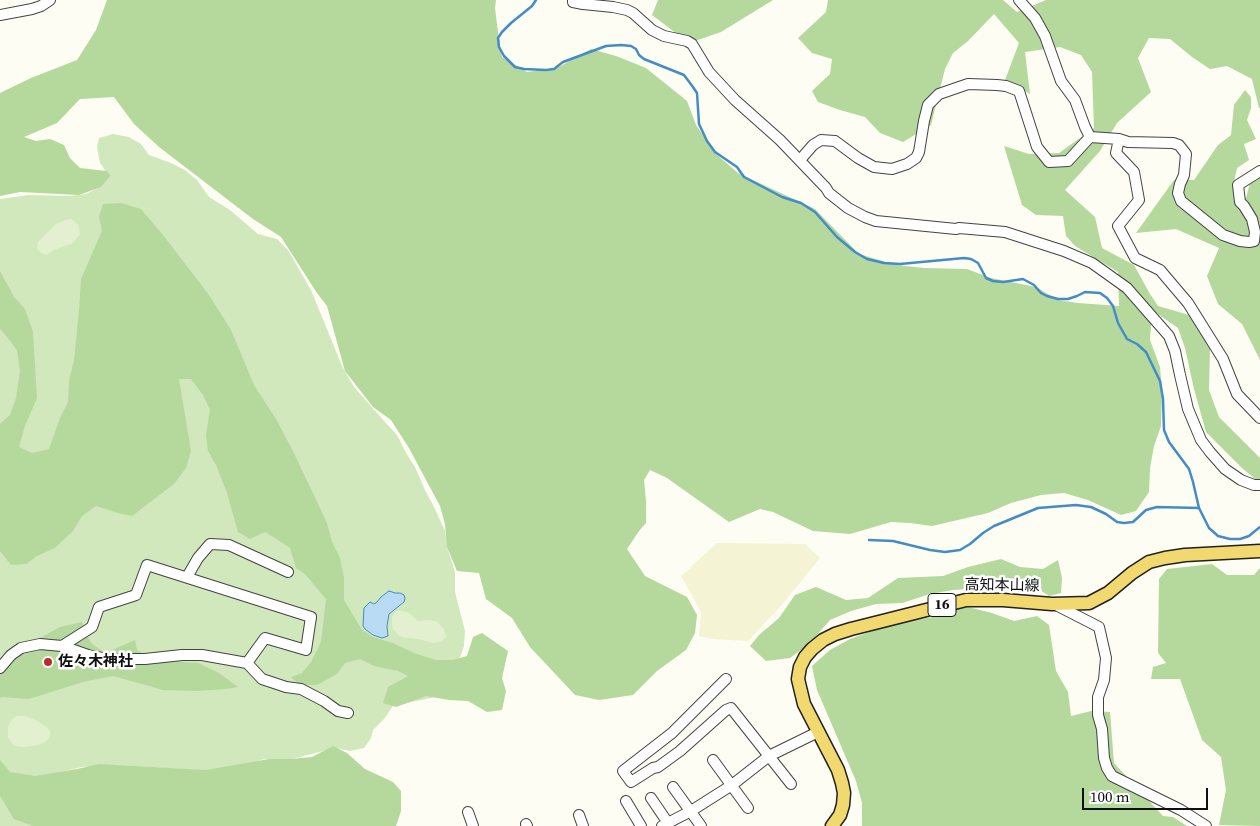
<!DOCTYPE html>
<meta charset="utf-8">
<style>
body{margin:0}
#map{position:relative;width:1260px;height:826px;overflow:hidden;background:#fefdf3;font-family:"Source Serif 4",serif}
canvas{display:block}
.scale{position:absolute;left:1082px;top:788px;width:126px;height:22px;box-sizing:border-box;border:2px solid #101010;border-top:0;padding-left:6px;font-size:15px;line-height:18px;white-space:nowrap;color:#101010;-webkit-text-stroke:4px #fff;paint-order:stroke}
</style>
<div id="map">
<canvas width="1260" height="826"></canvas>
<div class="scale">100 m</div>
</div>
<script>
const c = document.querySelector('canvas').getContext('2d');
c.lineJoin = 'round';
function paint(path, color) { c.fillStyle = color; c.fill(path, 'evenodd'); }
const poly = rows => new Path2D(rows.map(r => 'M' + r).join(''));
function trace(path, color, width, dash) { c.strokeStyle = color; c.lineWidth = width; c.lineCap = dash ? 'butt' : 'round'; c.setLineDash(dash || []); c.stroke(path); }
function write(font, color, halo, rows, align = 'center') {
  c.font = font + ' "Source Serif 4","Noto Sans JP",serif'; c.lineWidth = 5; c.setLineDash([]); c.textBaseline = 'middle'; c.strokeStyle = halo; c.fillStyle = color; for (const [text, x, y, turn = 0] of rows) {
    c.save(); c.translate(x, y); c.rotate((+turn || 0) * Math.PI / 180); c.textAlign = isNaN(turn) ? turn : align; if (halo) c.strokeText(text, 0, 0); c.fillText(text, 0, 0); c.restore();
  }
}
paint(poly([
 [717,543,805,544,820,558,781,606,748,641,711,639,699,636,701,612,681,576]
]), '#f4f3d4');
paint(poly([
 [113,134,129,137,141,144,149,155,171,163,185,170,197,180,209,197,230,210,258,234,277,239,288,250,311,290,342,366,354,387,385,422,397,435,406,453,415,467,424,488,435,509,445,531,448,550,455,572,455,592,465,631,464,646,449,689,435,697,393,706,384,719,373,730,371,738,364,748,350,751,335,748,288,760,264,759,246,765,232,772,116,765,82,767,52,774,63,826,0,826,0,199,29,195,70,196,86,194,100,187,109,176,100,163,97,147,99,138]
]), '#d1e8bd');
paint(poly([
 [107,0,496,0,495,8,499,40,502,57,527,72,557,68,591,49,616,56,646,68,687,101,696,125,716,154,738,173,815,209,859,254,896,265,924,268,967,269,991,278,1036,287,1058,300,1078,303,1119,306,1118,272,1075,246,1066,236,1063,216,1036,215,1022,205,1004,146,1029,154,1059,153,1094,128,1092,72,1081,55,1060,47,1025,52,1030,94,1005,80,1019,43,994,14,968,41,953,53,945,69,931,125,903,142,880,133,865,117,840,110,818,102,812,91,830,74,832,59,812,53,798,38,826,12,828,0,1003,0,1017,12,1046,0,1260,0,1260,108,1259,108,1252,79,1227,66,1210,69,1192,57,1170,39,1149,38,1138,58,1151,92,1117,123,1100,151,1065,190,1095,217,1102,248,1134,265,1150,294,1158,306,1189,315,1198,323,1210,349,1209,390,1219,417,1260,458,1260,483,1242,468,1206,432,1194,389,1185,348,1178,328,1152,310,1150,340,1160,367,1162,390,1161,426,1154,446,1150,468,1149,492,1136,511,1121,515,1088,500,1064,493,1041,495,1011,503,988,513,932,526,910,523,891,522,850,534,813,531,773,512,760,509,729,522,667,478,650,470,644,480,646,501,646,523,639,531,627,549,645,576,687,597,697,615,695,633,686,650,657,671,633,695,599,700,575,695,530,647,512,618,486,599,479,573,457,571,447,547,445,524,440,506,409,448,391,420,373,407,345,371,327,306,317,293,281,237,253,219,159,147,134,124,114,97,80,99,57,123,24,137,36,141,50,139,64,145,70,158,80,168,107,171,110,176,101,187,79,195,20,192,0,196,0,93,31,78,77,60,96,30],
 [658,0,773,0,721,32,689,43,652,15],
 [1245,90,1251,97,1251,108,1247,120,1256,139,1244,144,1249,160,1237,168,1233,186,1235,192,1246,198,1250,183,1260,175,1260,360,1242,324,1218,304,1207,276,1219,248,1176,229,1136,233,1174,180,1194,180,1218,145,1231,135,1234,105],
 [121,203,141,209,163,235,209,295,231,330,254,385,276,419,293,451,327,523,332,542,340,558,344,578,344,600,362,630,373,637,393,643,414,653,436,660,453,660,467,656,473,637,482,633,508,651,502,678,506,691,502,710,487,712,468,701,449,700,426,696,396,707,383,703,388,687,408,676,398,671,374,666,360,659,345,663,337,674,317,685,300,685,291,677,302,673,311,662,321,642,326,599,305,574,296,568,290,548,275,538,265,532,250,539,238,532,227,493,216,465,208,451,206,435,210,410,203,395,191,379,179,379,191,451,186,468,174,484,132,516,118,513,96,506,82,516,73,531,55,548,37,556,26,564,11,565,0,551,0,424,10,415,16,398,20,371,17,350,8,338,0,329,0,271,14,297,25,309,33,332,37,398,25,426,19,447,32,453,49,449,60,418,68,402,69,381,74,360,79,311,81,279,102,231,99,217,103,204],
 [1001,559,1020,567,1043,569,1058,560,1062,578,1061,593,1049,596,1031,584,1007,583,982,588,953,590,930,594,902,603,876,604,851,611,830,620,810,643,790,658,766,661,750,646,759,635,779,618,795,595,816,587,846,600,868,598,898,578,943,576,968,567],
 [1212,564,1227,575,1254,575,1260,568,1260,826,1219,825,1226,790,1221,757,1202,740,1180,679,1151,679,1153,667,1166,663,1158,653,1159,579,1167,569],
 [964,606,992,613,1014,621,1037,616,1049,625,1056,671,1068,692,1071,716,1091,711,1110,712,1114,763,1163,816,1173,817,1187,826,862,826,862,803,856,781,817,690,812,666,830,650,850,639,894,623,933,617,954,607],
 [82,622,91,643,105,653,135,640,137,650,153,660,198,663,219,673,238,687,226,689,196,691,163,690,113,676,83,682,29,699,2,697,0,698,0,660,60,627],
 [333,746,347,753,365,769,393,782,401,791,401,811,396,826,33,826,14,819,0,796,0,760,10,772,35,776,77,769,99,764,206,770,269,759,291,759,312,757]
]), '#b5d89d');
paint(poly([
 [71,219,78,224,80,234,73,243,56,249,47,255,41,253,37,249,38,242,56,224,65,220],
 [399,610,409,613,418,621,430,620,437,622,444,629,446,637,441,641,433,643,418,639,402,637,397,634,393,629,392,625,392,617,395,613],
 [17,716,25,716,37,721,48,728,50,732,50,737,45,742,38,745,22,747,15,746,11,742,8,737,8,727,11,720]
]), '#e3f0cf');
const water = poly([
 [389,591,395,593,400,593,404,595,405,598,404,602,389,614,387,626,388,636,382,638,373,635,365,629,363,626,364,608,370,602,374,604,377,602,381,597,389,591]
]);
paint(water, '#badbf4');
trace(water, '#448cc8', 1);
trace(poly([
 [536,0,532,6,511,23,502,32,498,38,499,47,504,56,515,67,524,69,546,70,554,69,563,62,606,46,621,45,631,46,636,49,639,55,644,59,684,75,693,87,697,93,699,124,707,141,715,152,737,167,744,177,782,197,801,203,815,212,837,237,855,252,867,259,884,263,900,264,964,258,971,259,978,263,986,278,993,281,1003,282,1023,279,1034,285,1041,293,1047,296,1058,299,1068,299,1077,296,1085,292,1100,293,1107,298,1113,306,1118,323,1127,339,1137,344,1146,352,1160,381,1163,399,1164,430,1169,442,1189,469,1193,482,1199,508,1209,528,1218,536,1230,539,1240,539,1249,536,1260,527],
 [869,540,893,541,930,550,945,552,960,550,970,544,983,533,994,526,1038,508,1076,505,1091,507,1106,514,1117,522,1124,523,1133,522,1146,510,1157,507,1199,508]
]), '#448cc8', 2.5);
const minor = poly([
 [573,0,573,2,583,4,613,7,627,10,633,13,652,30,664,36,687,41,692,44,709,72,735,100,780,140,826,188,829,193,848,208,865,217,876,221,956,229,959,228,1005,232,1064,251,1092,263,1127,288,1169,336,1175,351,1180,375,1188,409,1201,440,1210,452,1225,469,1241,480,1254,485,1260,485],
 [1019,0,1035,18,1045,36,1061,81,1075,100,1085,127,1090,137],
 [0,15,32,9,41,6,50,0],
 [1090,137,1119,139,1128,142,1173,143,1179,145,1186,154,1184,175,1180,184,1178,193,1181,201,1223,235,1240,241,1249,242,1254,241,1255,232,1252,219,1244,206,1240,202,1238,185,1260,171],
 [1119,139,1116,153,1134,172,1139,200,1118,226,1135,258,1160,270,1188,303,1223,359,1237,394,1260,418],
 [800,160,813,145,821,140,835,141,858,158,874,167,892,169,907,164,916,158,919,152,924,121,928,105,939,94,968,84,997,85,1006,86,1019,91,1037,147,1049,162,1068,161,1090,137],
 [187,577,198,558,210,544,229,545,288,572],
 [1054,604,1099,627,1106,658,1104,680,1098,697,1098,715,1102,729,1104,758,1107,768,1112,776,1181,810,1206,826],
 [62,646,92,627,99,607,136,595,147,565,311,617,306,650,265,638,247,663],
 [0,668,11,655,21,648,40,644,62,646,88,655,107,659,145,659,182,655,202,655,247,663,262,679,286,687,301,689,324,701,338,711,348,713],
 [726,679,672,733,623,771,631,782,653,768,658,767,680,751,726,710,731,708,791,784],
 [713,760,748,808],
 [673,787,701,826],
 [651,798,668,823],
 [626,801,641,826],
 [468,812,473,826],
 [579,815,583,826],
 [526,824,527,826],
 [662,826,691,811,732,785,769,756,818,732]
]);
const major = poly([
 [832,826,840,815,843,805,844,793,842,783,838,770,804,704,798,679,800,667,805,657,812,649,823,640,835,634,851,629,966,600,1003,600,1052,604,1089,603,1108,593,1132,573,1149,562,1165,558,1185,555,1260,551]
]);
trace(minor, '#434343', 12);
trace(major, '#212121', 15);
trace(minor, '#fff', 10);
trace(major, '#f2d96f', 12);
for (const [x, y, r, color] of [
 [48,662,5,"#bb2d2d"]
]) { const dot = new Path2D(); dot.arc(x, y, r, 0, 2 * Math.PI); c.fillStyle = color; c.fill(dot); trace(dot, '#fff', 2); }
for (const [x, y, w] of [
 [942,605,28]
]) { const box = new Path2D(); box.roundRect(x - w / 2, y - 11.5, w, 23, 4); c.fillStyle = '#fff'; c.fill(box); trace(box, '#101010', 1); }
write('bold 14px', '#101010', null, [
 ["16",942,605]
]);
write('15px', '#101010', '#fff', [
 ["高知本山線",1002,586,1]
]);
write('bold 15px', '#101010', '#fff', [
 ["佐々木神社",58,662]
], 'left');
</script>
